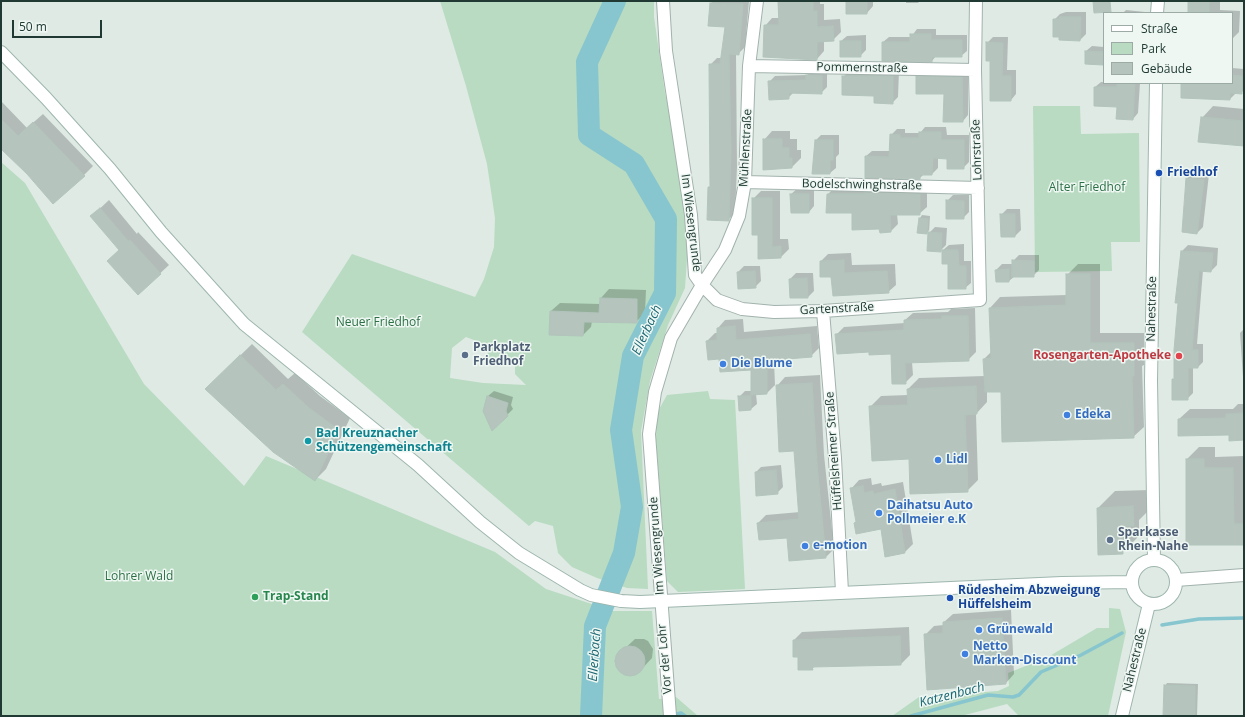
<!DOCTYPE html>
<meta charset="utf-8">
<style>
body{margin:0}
#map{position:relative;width:1245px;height:717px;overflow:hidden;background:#dfeae5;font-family:"Open Sans",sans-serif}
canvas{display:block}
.frame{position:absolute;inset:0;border:2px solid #203a33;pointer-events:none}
.legend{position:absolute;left:1103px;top:12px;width:130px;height:72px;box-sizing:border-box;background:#eff7f3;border:1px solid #9caba6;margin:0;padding:5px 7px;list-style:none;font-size:12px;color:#203a33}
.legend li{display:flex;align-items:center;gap:8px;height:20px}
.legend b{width:20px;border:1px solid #9caba6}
.scale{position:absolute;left:12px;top:20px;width:90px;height:18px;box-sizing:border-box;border:2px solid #203a33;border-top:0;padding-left:5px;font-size:12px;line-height:14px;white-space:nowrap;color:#203a33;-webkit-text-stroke:3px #eff7f3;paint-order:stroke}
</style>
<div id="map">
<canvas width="1245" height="717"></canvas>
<div class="frame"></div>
<ul class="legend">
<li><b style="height:5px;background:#fff"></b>Straße</li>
<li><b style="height:11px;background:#b8dbc1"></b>Park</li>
<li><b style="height:11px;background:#b5c5be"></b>Gebäude</li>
</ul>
<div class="scale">50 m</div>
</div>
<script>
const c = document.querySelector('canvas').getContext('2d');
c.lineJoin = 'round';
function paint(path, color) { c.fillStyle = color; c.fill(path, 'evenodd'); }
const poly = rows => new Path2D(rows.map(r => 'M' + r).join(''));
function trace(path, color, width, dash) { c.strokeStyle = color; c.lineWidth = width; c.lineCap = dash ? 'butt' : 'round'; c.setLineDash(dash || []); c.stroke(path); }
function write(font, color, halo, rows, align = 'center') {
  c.font = font + ' "Open Sans",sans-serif'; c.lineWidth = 3; c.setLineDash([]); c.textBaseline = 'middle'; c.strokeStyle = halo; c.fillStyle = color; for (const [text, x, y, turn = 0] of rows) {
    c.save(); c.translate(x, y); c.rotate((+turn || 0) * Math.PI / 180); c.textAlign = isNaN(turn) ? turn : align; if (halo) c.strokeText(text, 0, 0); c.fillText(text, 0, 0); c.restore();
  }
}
paint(poly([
 [440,1,654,1,654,17,665,93,687,182,677,171,686,189,688,244,685,288,668,325,650,381,641,431,648,589,627,588,597,578,572,567,558,553,553,526,535,521,529,526,302,332,352,254,475,297,484,279,494,247,495,218,487,164,466,86],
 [466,337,487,345,488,359,515,364,515,374,526,385,483,383,450,378,452,348],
 [1033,106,1080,106,1081,134,1139,133,1140,242,1111,242,1112,271,1035,272],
 [1,162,25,183,144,384,244,486,266,456,495,552,546,589,613,611,652,611,659,699,676,697,698,716,1,716],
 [708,391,710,399,735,400,745,589,678,592,667,581,656,440,657,413,667,395],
 [1109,608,1120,609,1126,632,1108,716,1019,716,1007,704,961,716,892,716,919,697,998,691,1009,686,1008,673,1048,657,1097,628,1109,628]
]), '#b8dbc1');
paint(poly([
 [713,1,749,1,745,47,738,54,736,54,737,167,735,213,728,220,709,188,711,186,710,65,717,58,722,58,726,26,711,3],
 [778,1,820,1,820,4,824,4,824,20,840,19,841,32,833,40,824,40,824,51,817,59,765,26,772,18,779,18],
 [847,1,873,1,873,6,867,13],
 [906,1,920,1,918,3,906,3],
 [1189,1,1220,1,1220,10,1240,11,1239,32,1232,39,1232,13,1189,13],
 [1126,10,1145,12,1144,13,1123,13],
 [1066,12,1086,12,1086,34,1080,40,1054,20,1060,14],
 [917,29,936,29,936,35,967,35,967,51,961,56,936,56,932,61,883,42,889,37,911,37],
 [866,35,866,50,860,56,841,41,847,36],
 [993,37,1008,37,1007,70,1016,70,1016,94,1011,100,991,60,987,43],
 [1092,46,1104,47,1104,64,1086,63,1086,51],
 [1232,68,1244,69,1244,90,1241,93,1236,93,1230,99,1182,83,1232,83],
 [813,69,827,71,827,87,821,93,794,92,788,98,769,82,775,76,807,75],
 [849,71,899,71,898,97,892,103,875,95,843,77],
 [923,71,968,72,968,115,963,121,945,93,917,77],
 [1101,82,1140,83,1138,113,1133,119,1095,87],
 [1,101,27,128,43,114,93,166,84,175,27,173,1,147],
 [1213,106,1244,109,1244,145,1202,118],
 [925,127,946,127,947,135,969,135,969,162,963,168,948,158,938,157,938,168,932,174,924,174,920,178,866,156,872,151,890,151,891,135,897,129,905,129,905,133,920,133],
 [772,131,790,131,790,139,797,139,797,150,801,150,801,158,792,167,764,140],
 [821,135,839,135,839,154,836,157,836,168,830,173,813,173,816,140],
 [1193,173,1209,174,1203,227,1197,233,1187,178],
 [835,187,927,187,927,207,919,214,897,214,898,224,891,231,880,228,853,212,828,194],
 [814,188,814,206,809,212,791,194,797,189],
 [761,191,780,191,780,239,788,239,789,249,781,257,759,234,753,199],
 [953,195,969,195,969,212,963,218,947,201],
 [109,200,137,234,138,232,169,265,138,294,120,250,92,216],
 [1007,209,1020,209,1021,230,1015,236,1001,215],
 [922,215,930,216,929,233,935,227,947,228,946,245,940,251,928,250,929,230,927,233,918,232,920,218],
 [964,244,964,261,971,261,971,283,965,288,943,250,949,245],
 [1188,245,1218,248,1217,265,1211,271,1203,270,1197,344,1203,344,1203,362,1198,367,1193,367,1193,393,1187,399,1173,380,1175,378,1179,302,1176,302,1182,251],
 [851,253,852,265,895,264,896,285,888,292,832,276,821,261,828,254],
 [1019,255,1039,255,1039,270,1033,276,1015,276,1009,281,996,270,1002,264,1013,264,1013,261],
 [1078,264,1100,264,1100,333,1144,333,1144,365,1142,366,1144,427,1133,437,1002,391,987,391,987,402,976,414,978,480,967,491,910,458,870,407,881,396,908,395,908,389,919,378,985,376,984,359,991,352,990,308,1000,297,1067,295,1067,275],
 [744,266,760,266,761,281,755,287,738,272],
 [796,273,813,273,814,291,808,297,790,279],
 [609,289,646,290,645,313,636,322,592,321,591,327,583,335,551,311,560,303,600,304,601,298],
 [975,308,976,352,968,360,912,362,913,375,905,383,892,353,870,351,836,335,844,327,905,323,905,320,913,313,948,312,951,309],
 [743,319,744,332,817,326,819,348,811,356,777,358,774,361,775,385,767,393,756,394,757,404,751,409,739,397,745,391,752,391,752,369,720,358,707,341,715,333,718,333,718,328,725,320],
 [1244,329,1244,377,1243,377,1240,333],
 [252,344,288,379,295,373,320,396,350,418,326,469,315,480,206,389],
 [820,375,824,455,834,549,826,557,758,523,766,515,800,512,795,450,777,386,785,377],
 [494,391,513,397,511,405,513,409,507,415,488,396],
 [1238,404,1244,404,1244,439,1179,419,1190,409,1233,409],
 [1199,447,1215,447,1215,457,1244,456,1244,544,1187,459],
 [781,465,783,487,777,493,756,472,761,467],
 [871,478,872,485,881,483,882,486,903,482,913,544,905,552,882,528,855,523,857,521,851,489,859,480],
 [1150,490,1151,508,1139,520,1139,536,1122,553,1098,508,1115,491],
 [1011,610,1014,674,1006,683,925,635,934,626,944,625,944,622,953,614],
 [909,627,910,655,901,664,815,666,812,669,799,656,794,640,802,632],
 [635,639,644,639,648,641,653,649,652,658,637,674,624,674,617,663,619,654],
 [1167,683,1198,684,1197,716,1164,716,1165,686]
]), '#0003');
trace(poly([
 [1162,625,1199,619,1244,618],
 [672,715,681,713,685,716],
 [911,716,988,695,1013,697,1019,695,1041,672,1081,655,1122,633]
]), '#87c5cf', 3.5);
trace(poly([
 [591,716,595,626,624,553,632,507,621,430,633,356,665,293,666,219,634,164,589,135,587,62,615,1]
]), '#87c5cf', 22);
const building = poly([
 [778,1,813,1,813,11,817,11,817,27,833,26,834,41,817,42,817,60,763,57,764,25,779,25,778,1],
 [846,1,867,1,867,14,846,14,846,1],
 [1093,1,1110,1,1111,12,1094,13,1093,1],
 [1188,1,1209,1,1209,13,1188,13,1188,1],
 [710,3,743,4,739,55,729,54,731,150,729,221,707,220,708,187,710,187,709,64,720,64,725,27,708,26,710,3],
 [1060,17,1081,17,1080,41,1059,40,1059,37,1053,37,1053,19,1059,19,1060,17],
 [910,34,931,34,931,40,962,40,962,57,932,57,932,62,882,61,882,42,910,42,910,34],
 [840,41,861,41,861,57,840,57,840,41],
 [986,42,1003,43,1002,76,1011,76,1011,101,990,101,990,61,986,61,986,42],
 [1085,51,1104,52,1103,65,1085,64,1085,51],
 [806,75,822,76,822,94,789,93,789,99,769,100,768,81,806,80,806,75],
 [1232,75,1242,76,1242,94,1230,93,1230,100,1181,98,1181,83,1232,83,1232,75],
 [842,76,893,76,893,104,874,103,874,96,842,95,842,76],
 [916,76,962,77,963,122,943,122,944,94,916,94,916,76],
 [1117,83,1135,83,1133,120,1116,119,1117,107,1094,106,1094,87,1117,87,1117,83],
 [1201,117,1244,121,1244,146,1198,142,1201,117],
 [1,119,18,136,33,122,85,176,53,204,27,174,1,149,1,119],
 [919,132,941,132,941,140,964,140,964,169,947,169,947,159,933,158,932,175,920,175,920,179,865,178,865,156,889,157,890,134,900,135,900,138,919,138,919,132],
 [763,139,782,139,782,148,789,148,789,158,792,158,792,168,763,170,763,139],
 [815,140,833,140,833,160,830,160,830,174,812,174,815,140],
 [1186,178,1204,180,1197,234,1182,232,1186,178],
 [865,193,920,194,920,215,890,215,891,232,880,233,879,229,852,230,852,213,826,213,827,194,865,194,865,193],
 [790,194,809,194,809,213,791,213,790,194],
 [752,198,772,198,772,247,781,246,781,258,758,259,758,235,752,235,752,198],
 [946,200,964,201,964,219,946,219,946,200],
 [100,208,128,241,130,240,161,274,138,295,107,261,119,250,90,216,100,208],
 [1000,214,1015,214,1015,237,1001,237,1000,214],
 [919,218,928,219,927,234,917,233,919,218],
 [928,232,942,233,941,252,927,251,928,232],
 [942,250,958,250,959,266,966,266,966,289,948,289,948,264,942,264,942,250],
 [1181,251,1213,253,1211,272,1199,271,1192,350,1198,350,1198,368,1188,368,1188,400,1172,400,1172,379,1174,379,1174,350,1178,303,1175,303,1181,251],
 [844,260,844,273,887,271,889,293,833,296,831,277,820,277,820,261,844,260],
 [1012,260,1034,261,1034,277,1012,277,1012,260],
 [1009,269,1009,282,996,282,995,270,1009,269],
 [755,271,756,288,738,289,737,272,755,271],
 [1066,274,1090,274,1090,343,1134,343,1134,376,1132,376,1134,438,1002,442,1001,392,985,392,983,359,991,358,989,308,1066,305,1066,274],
 [807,278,808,298,790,298,789,279,807,278],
 [600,298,637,299,637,323,584,322,583,336,549,335,550,311,599,313,600,298],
 [942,316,968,316,969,361,905,363,906,384,892,384,891,354,869,355,869,352,837,354,835,334,904,330,904,320,942,319,942,316],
 [735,326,736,340,810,334,812,357,775,360,775,362,767,362,767,394,751,395,751,370,720,372,719,359,708,360,706,341,717,340,717,328,735,326],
 [240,355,276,390,283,384,309,408,339,430,315,481,273,452,205,389,240,355],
 [812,383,817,464,826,558,789,561,787,538,759,540,757,523,799,519,794,451,779,452,776,385,812,383],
 [976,386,977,414,965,415,968,492,910,494,909,459,872,461,869,406,908,405,907,389,976,386],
 [487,396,508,403,506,411,508,416,492,431,483,411,487,396],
 [738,396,751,396,751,410,739,411,738,396],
 [1244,413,1244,440,1229,441,1229,435,1178,436,1178,419,1226,418,1226,414,1244,413],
 [1186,459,1204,459,1204,468,1233,468,1234,524,1244,524,1244,545,1186,545,1186,459],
 [776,470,778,494,756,496,755,472,776,470],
 [863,486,864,493,873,491,874,494,895,489,905,553,885,557,881,529,856,534,854,523,856,522,850,488,863,486],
 [1133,506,1134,526,1122,526,1123,554,1098,555,1097,508,1133,506],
 [1002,618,1006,684,927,690,924,634,943,633,943,622,1002,618],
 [900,636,901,665,812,667,813,670,798,670,798,657,793,657,793,640,900,636],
 '615 661a15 15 0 1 1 30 0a15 15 0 1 1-30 0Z',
 [1164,685,1195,686,1195,716,1163,716,1164,685]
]);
paint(building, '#b5c5be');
trace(building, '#b2c4bc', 1);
const street = poly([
 [663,1,666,51,691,215,695,275,702,285,671,338,655,392,649,434,670,716],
 [757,1,749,66,745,182,739,216,725,250,702,285,717,300,742,309,774,312,823,311,980,300,975,70,976,1],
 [749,66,975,70],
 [745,182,978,188],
 [823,311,835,458,842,592],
 [1176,580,1244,575]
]);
const secondary = poly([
 [1157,13,1158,1],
 [1,52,46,98,110,169,161,232,244,324,418,465,480,522,519,553,580,590,591,595,621,601,640,602,1062,583,1131,582],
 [1154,560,1151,381,1156,83],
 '1132 582a22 22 0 1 1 44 0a22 22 0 1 1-44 0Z',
 [1122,716,1149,604]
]);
trace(street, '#a2b2ac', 14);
trace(secondary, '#9eb6ad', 14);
trace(street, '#fff', 12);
trace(secondary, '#fff', 12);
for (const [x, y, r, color] of [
 [1159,173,4,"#1a4fb4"],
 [465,355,4,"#5c6f8a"],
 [1179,356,4,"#e0444e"],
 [723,364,4,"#3f7fe0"],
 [1067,415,4,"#3f7fe0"],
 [308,441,4,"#0f9aa8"],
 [938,460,4,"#3f7fe0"],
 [879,513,4,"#3f7fe0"],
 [1110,540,4,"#5c6f8a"],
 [805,546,4,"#3f7fe0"],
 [255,597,4,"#2e9e5b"],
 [950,598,4,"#1a4fb4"],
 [979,630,4,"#3f7fe0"],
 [965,654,4,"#3f7fe0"]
]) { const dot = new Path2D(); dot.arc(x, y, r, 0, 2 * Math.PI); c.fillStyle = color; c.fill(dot); trace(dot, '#eff7f3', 1.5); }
write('12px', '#203a33', '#eff7f3', [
 ["Pommernstraße",862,68,1],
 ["Mühlenstraße",746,148,-87],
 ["Lohrstraße",977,150,-92],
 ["Bodelschwinghstraße",862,185,1],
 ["Im Wiesengrunde",691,223,83],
 ["Gartenstraße",837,309,-3],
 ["Nahestraße",1152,309,-89],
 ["Hüffelsheimer Straße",834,451,-94],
 ["Im Wiesengrunde",657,546,-94],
 ["Vor der Lohr",665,659,-95],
 ["Nahestraße",1135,660,-76]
]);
write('bold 12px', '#164399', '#eff7f3', [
 ["Friedhof",1167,173],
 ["Rüdesheim Abzweigung",958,591],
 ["Hüffelsheim",958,605]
], 'left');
write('12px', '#2b7045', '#eff7f3', [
 ["Alter Friedhof",1087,188],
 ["Neuer Friedhof",378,323],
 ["Lohrer Wald",139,577]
]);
write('bold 12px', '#4e5e75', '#eff7f3', [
 ["Parkplatz",473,348],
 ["Friedhof",473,362],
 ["Sparkasse",1118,533],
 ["Rhein-Nahe",1118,547]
], 'left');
write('bold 12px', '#be3a42', '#eff7f3', [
 ["Rosengarten-Apotheke",1171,356]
], 'right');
write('bold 12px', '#366cbe', '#eff7f3', [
 ["Die Blume",731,364],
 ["Edeka",1075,415],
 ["Lidl",946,460],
 ["Daihatsu Auto",887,506],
 ["Pollmeier e.K",887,520],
 ["e-motion",813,546],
 ["Grünewald",987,630],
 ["Netto",973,647],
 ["Marken-Discount",973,661]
], 'left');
write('bold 12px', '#0d838f', '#eff7f3', [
 ["Bad Kreuznacher",316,434],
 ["Schützengemeinschaft",316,448]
], 'left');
write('bold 12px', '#27864d', '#eff7f3', [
 ["Trap-Stand",263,597]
], 'left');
write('italic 13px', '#1c6774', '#eff7f3', [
 ["Ellerbach",647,330,-65],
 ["Ellerbach",595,655,-86],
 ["Katzenbach",952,695,-14]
]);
</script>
